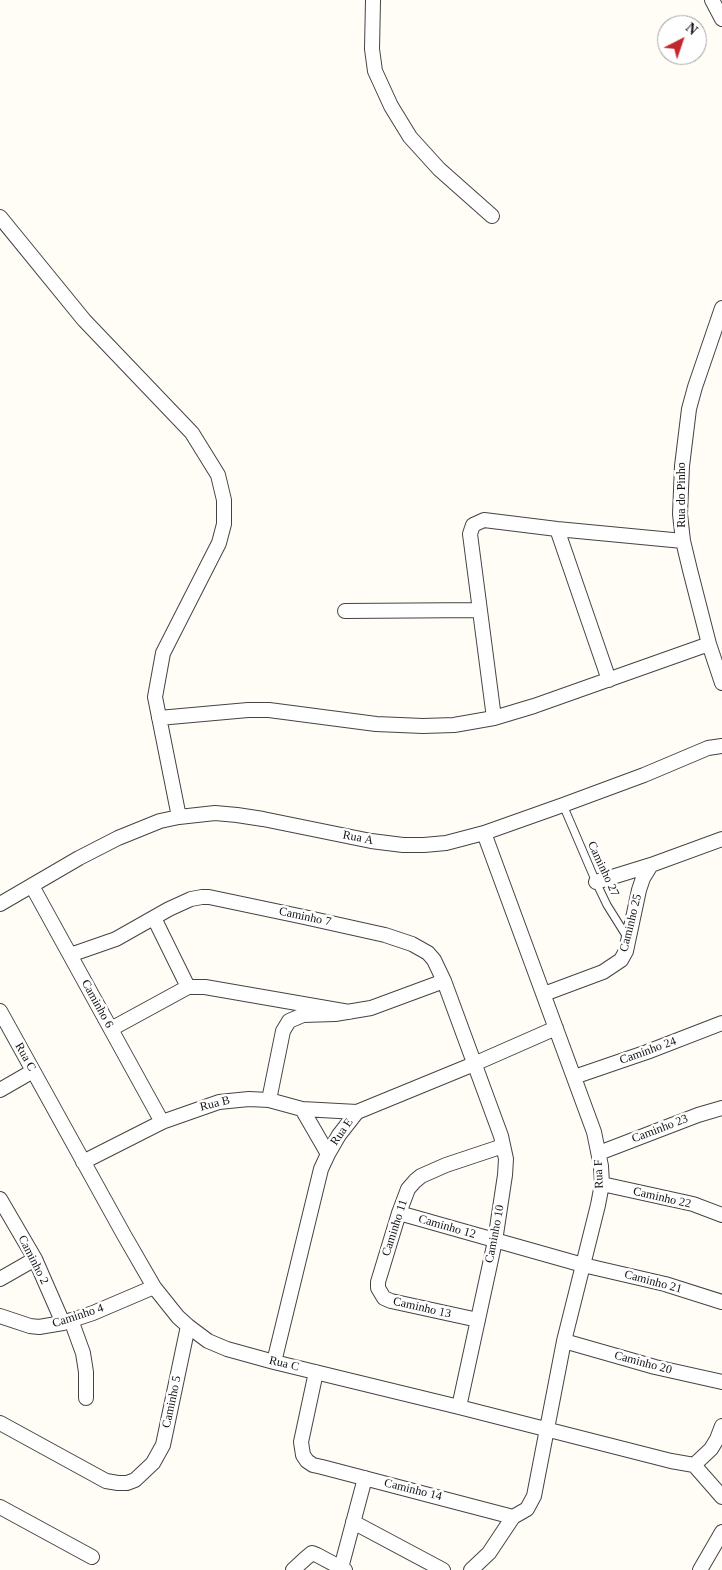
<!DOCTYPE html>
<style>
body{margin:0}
#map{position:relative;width:722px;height:1570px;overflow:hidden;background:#fffdf5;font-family:"Times New Roman",serif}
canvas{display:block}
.north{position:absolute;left:657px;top:15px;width:50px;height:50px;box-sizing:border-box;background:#fff;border:1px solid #a0a0a0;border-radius:50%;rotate:41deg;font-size:14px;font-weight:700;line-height:20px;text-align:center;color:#111}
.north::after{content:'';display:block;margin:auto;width:18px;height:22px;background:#c4262e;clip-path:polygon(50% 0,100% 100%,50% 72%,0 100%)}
</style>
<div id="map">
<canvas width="722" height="1570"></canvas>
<div class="north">N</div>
</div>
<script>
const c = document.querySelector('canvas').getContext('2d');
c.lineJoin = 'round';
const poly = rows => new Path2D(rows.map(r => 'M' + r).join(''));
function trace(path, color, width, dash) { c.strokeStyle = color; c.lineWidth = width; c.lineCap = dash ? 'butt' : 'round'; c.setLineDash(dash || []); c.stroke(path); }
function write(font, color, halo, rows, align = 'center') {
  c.font = font + ' "Times New Roman",serif'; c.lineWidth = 5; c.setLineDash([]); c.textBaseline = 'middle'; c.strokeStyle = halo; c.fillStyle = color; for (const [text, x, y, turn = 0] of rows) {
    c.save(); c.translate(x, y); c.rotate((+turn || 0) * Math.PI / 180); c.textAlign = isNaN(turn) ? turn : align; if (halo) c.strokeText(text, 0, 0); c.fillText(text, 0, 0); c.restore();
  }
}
const lane = poly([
 [563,805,596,882,607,905,627,937]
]);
const street = poly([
 [373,0,372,49,375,71,391,106,410,137,439,169,492,216],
 [712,0,722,19],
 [0,217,84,320,192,433,218,475,224,500,224,524,219,543,163,653,155,697,179,817],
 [722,308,695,387,689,409,682,466,680,514,683,541,690,570,709,644,722,683],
 [557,529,609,680],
 [345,611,480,610],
 [159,718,248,710,269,710,376,724,423,726,454,725,494,718,534,706,709,644],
 [494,718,470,534,473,525,484,520,557,529,683,541],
 [484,833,594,1132,601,1166,602,1184,598,1205,564,1341,534,1496,527,1509,513,1517],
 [596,882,651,865,722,839],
 [32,886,162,1122],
 [0,904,79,858,118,838,160,821,179,817,215,813,237,815,263,819,371,841,403,845,424,845,446,843,484,833,563,805,644,775,708,748,722,746],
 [154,918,188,987],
 [70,955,116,939,169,909,191,899,202,897,209,897,304,917,385,935,412,944,428,953,434,960,444,981,501,1136,506,1159,505,1175,495,1241,459,1407],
 [544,994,603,972,621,960,626,951,639,890,643,878,651,865],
 [0,1011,124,1235,154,1287,178,1317,188,1326,208,1341,227,1349,274,1362,459,1407,671,1461,694,1465],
 [111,1029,188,987,205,987,349,1012],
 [574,1077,647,1052,722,1023],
 [0,1090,33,1071],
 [269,1100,283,1031,289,1021,303,1015,335,1014,371,1008,444,981],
 [302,1109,328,1154],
 [599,1153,698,1115,722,1108],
 [83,1162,162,1122,219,1102,249,1099,269,1100,302,1109,357,1112],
 [602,1184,693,1204,722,1215],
 [0,1199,35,1259,63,1323],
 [399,1213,583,1265,665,1284,722,1302],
 [0,1279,35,1259],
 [0,1316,30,1326,39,1327,63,1323,93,1313,154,1287],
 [71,1320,83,1353,86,1372,86,1398],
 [478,1320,391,1301,384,1298,378,1288,378,1282,399,1213,408,1189,415,1181,421,1176,446,1165,503,1146],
 [564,1341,655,1367,722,1382],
 [274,1362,321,1169,328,1154,339,1135,357,1112,474,1064,556,1028],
 [316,1372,301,1442,303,1455,307,1461,313,1465,322,1467,513,1517],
 [0,1423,106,1481,118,1483,127,1483,135,1480,153,1463,163,1445,188,1326],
 [694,1465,711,1449,717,1439,722,1426],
 [694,1465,722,1497],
 [0,1507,92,1557],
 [353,1522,443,1570],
 [341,1568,365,1478],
 [293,1570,306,1558,312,1553,317,1555,345,1570],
 [471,1570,489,1553,513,1517],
 [700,1570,722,1532]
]);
trace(lane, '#444', 9);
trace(street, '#444', 16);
trace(lane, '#fff', 7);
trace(street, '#fff', 14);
write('12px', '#111', '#fff', [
 ["Rua do Pinho",682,495,-90],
 ["Rua A",358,838,11],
 ["Caminho 27",603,869,65],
 ["Caminho 7",305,917,12],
 ["Caminho 25",631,923,-76],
 ["Caminho 6",97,1004,61],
 ["Caminho 24",648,1051,-20],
 ["Rua C",25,1057,61],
 ["Rua B",215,1104,-14],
 ["Caminho 23",660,1129,-21],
 ["Rua E",342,1132,-55],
 ["Rua F",599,1174,-92],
 ["Caminho 22",662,1198,13],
 ["Caminho 12",447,1227,16],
 ["Caminho 11",395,1228,-72],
 ["Caminho 10",495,1234,-79],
 ["Caminho 2",33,1260,63],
 ["Caminho 21",653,1282,15],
 ["Caminho 13",422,1308,13],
 ["Caminho 4",78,1316,-18],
 ["Caminho 20",643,1363,15],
 ["Rua C",284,1364,14],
 ["Caminho 5",172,1402,-78],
 ["Caminho 14",413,1490,14]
]);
</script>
